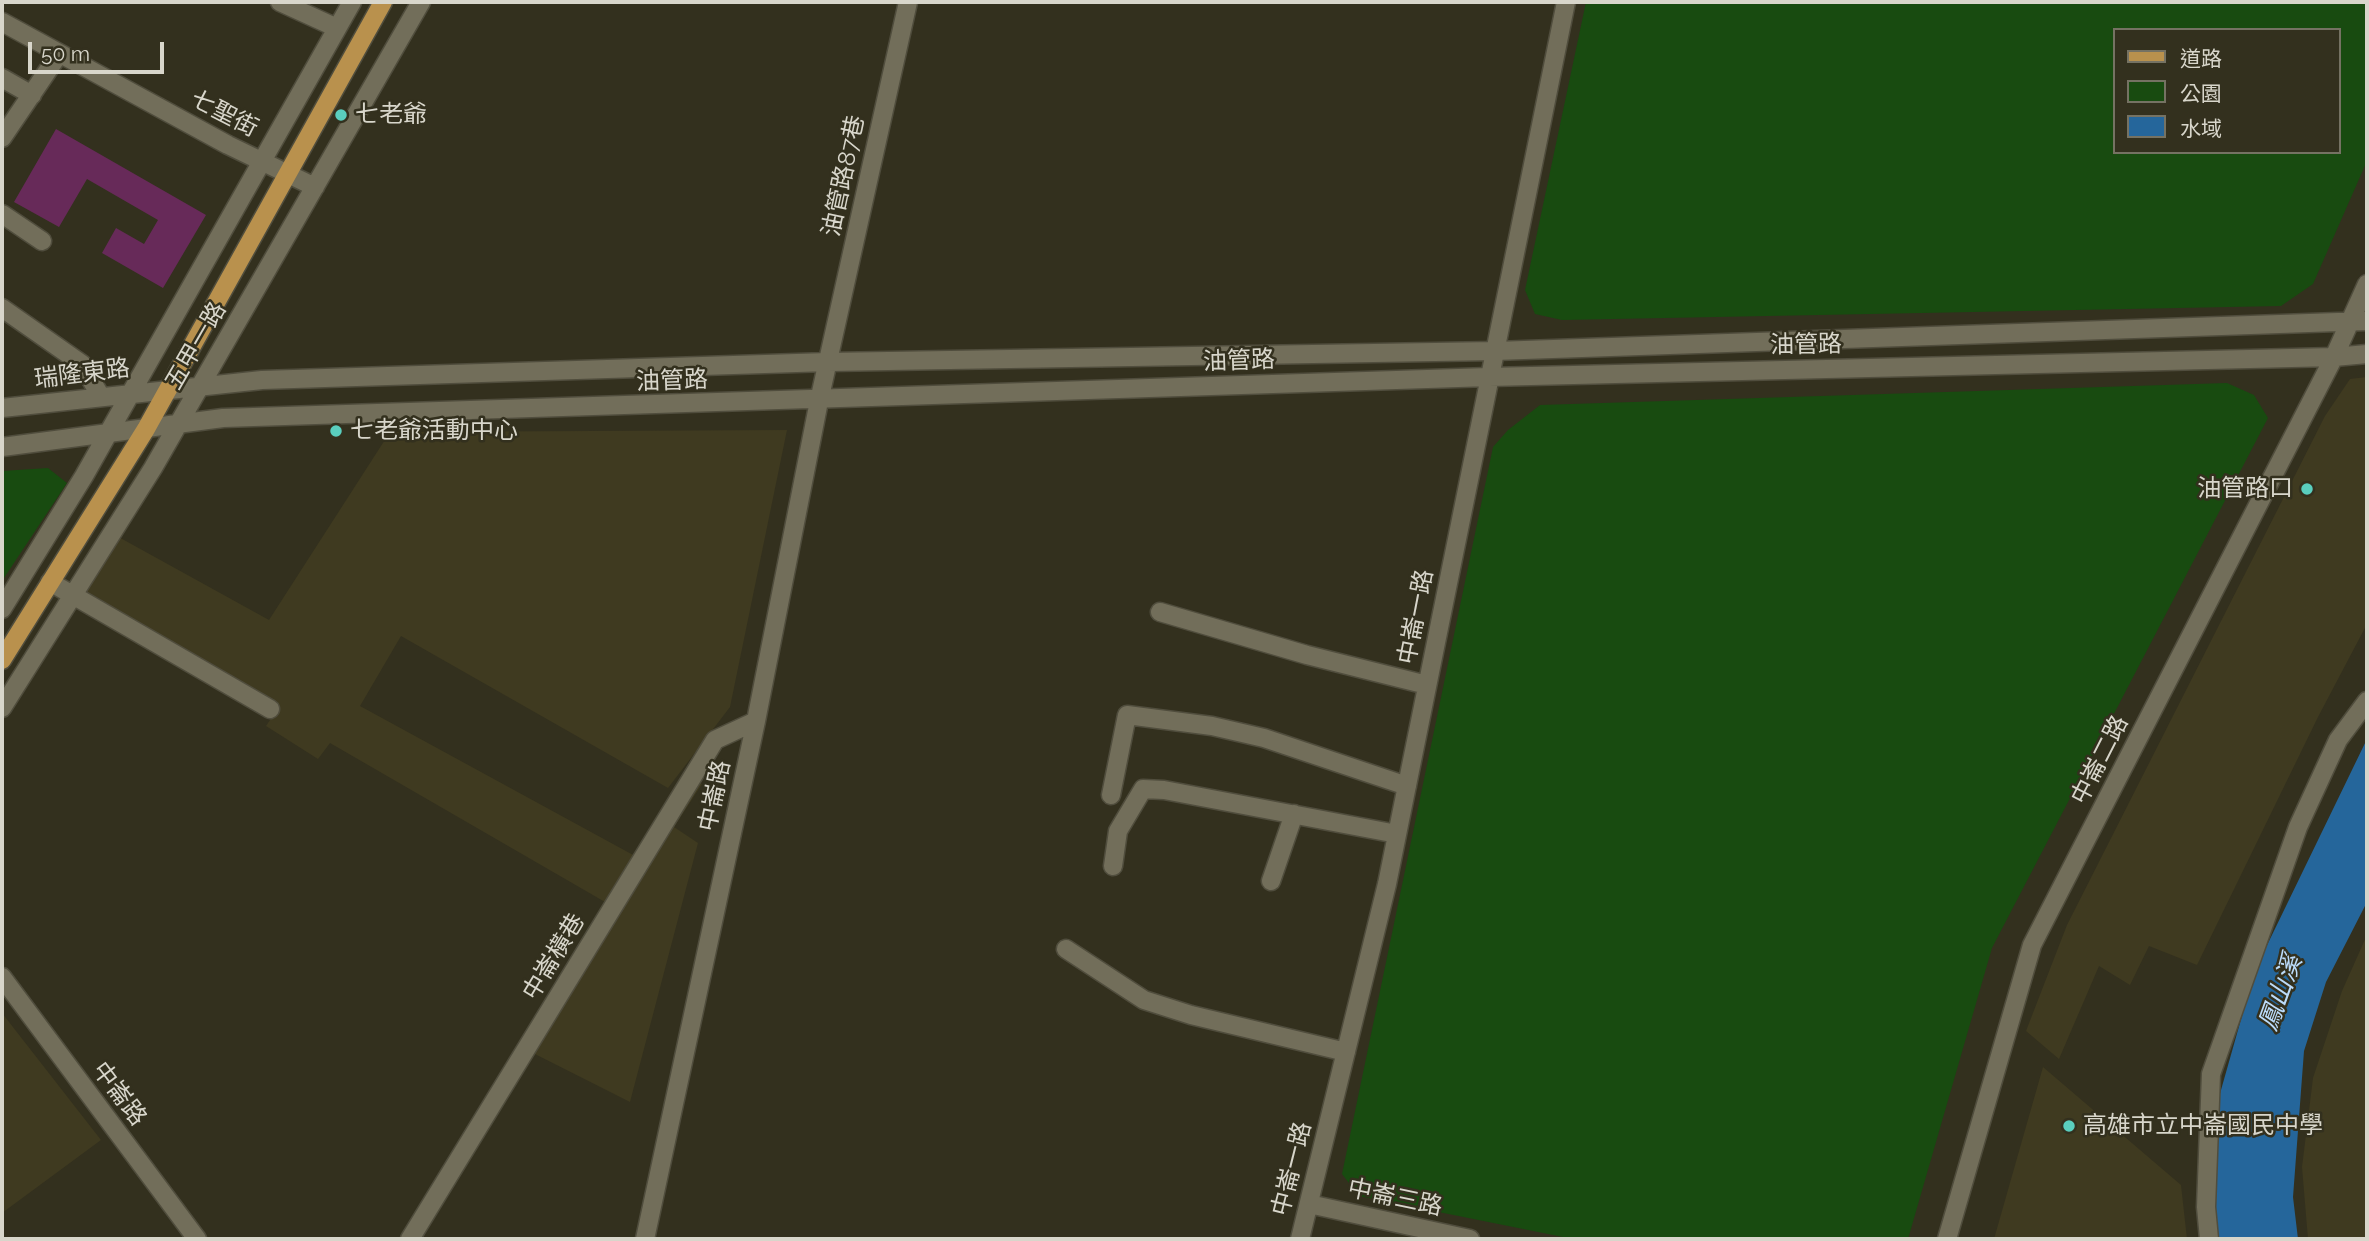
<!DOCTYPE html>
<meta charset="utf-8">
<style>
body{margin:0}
#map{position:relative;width:2369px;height:1241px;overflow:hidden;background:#33301e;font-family:Raleway,"Noto Sans TC",sans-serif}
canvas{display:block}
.frame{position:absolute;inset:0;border:4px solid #d8d6cb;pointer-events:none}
.legend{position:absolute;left:2113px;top:28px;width:228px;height:126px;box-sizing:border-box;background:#33301e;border:2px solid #757263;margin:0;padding:9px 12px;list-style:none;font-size:21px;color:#d8d6cb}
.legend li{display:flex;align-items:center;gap:14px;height:35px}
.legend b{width:35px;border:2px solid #757263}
.scale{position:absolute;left:28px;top:42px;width:136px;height:32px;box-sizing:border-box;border:4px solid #d8d6cb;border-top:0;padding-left:9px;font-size:21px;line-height:24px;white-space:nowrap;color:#d8d6cb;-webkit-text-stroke:5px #33301e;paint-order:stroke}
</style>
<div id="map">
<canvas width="2369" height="1241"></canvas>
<div class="frame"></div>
<ul class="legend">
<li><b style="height:9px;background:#b9914d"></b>道路</li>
<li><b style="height:19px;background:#184b10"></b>公園</li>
<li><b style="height:19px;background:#25669b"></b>水域</li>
</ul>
<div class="scale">50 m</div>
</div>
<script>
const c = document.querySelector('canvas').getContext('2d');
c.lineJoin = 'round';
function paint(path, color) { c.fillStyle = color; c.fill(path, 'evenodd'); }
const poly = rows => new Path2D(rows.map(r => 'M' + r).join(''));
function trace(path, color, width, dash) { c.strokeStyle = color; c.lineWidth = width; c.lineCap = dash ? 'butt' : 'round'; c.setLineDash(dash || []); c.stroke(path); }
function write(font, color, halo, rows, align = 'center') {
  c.font = font + ' Raleway,"Noto Sans TC",sans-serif'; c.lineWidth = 5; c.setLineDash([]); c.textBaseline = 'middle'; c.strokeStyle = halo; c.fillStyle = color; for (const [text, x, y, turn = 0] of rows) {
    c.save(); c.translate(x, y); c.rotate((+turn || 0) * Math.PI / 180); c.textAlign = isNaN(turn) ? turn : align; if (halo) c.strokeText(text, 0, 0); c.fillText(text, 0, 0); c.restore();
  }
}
paint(poly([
 [2367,377,2367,624,2318,717,2197,965,2149,946,2130,985,2099,966,2059,1059,2026,1031,2067,925,2325,416,2350,379],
 [787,430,730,707,668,788,401,636,360,706,635,856,686,773,702,784,674,827,698,843,630,1102,525,1049,605,902,330,743,318,759,266,726,274,714,76,602,115,535,269,620,390,432],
 [2367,935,2367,1239,2308,1239,2302,1167,2313,1078,2342,991],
 [2,1013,101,1140,2,1213],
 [2043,1067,2181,1185,2187,1239,1994,1239]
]), '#3f3a20');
paint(poly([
 [1586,2,2367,2,2367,161,2313,284,2281,306,1562,320,1535,314,1525,290],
 [2115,30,2339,30,2339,152,2115,152],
 [2227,383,2254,395,2268,418,1992,948,1908,1239,1573,1239,1359,1196,1342,1174,1493,447,1508,430,1540,405],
 [48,468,67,483,2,581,2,471]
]), '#184b10');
paint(poly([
 [2367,739,2367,902,2326,982,2304,1051,2293,1197,2298,1239,2206,1239,2204,1150,2255,970]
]), '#25669b');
paint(poly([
 [56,129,206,215,163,288,102,253,116,228,144,244,158,220,87,179,59,227,14,202]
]), '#672a59');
const minor = poly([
 [280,2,337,28],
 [2,22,228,145,315,187],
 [2,78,32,95],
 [2,138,59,54],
 [2,214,42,241],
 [2,308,82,364,101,397],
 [2,408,262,380,828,362,1495,351,2367,321],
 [2,447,223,418,1489,377,2334,357,2367,354],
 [50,582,270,709],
 [2,609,84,476,352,2],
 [1160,612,1307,655,1427,685],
 [2,708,153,468,421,2],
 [1111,795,1127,715,1212,726,1264,738,1407,786],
 [1113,866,1118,831,1143,789,1164,790,1397,834],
 [1271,881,1294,814],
 [1066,949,1144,1000,1191,1015,1346,1052],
 [2,977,197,1239],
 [1309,1204,1470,1239],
 [410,1239,715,740,756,721],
 [645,1239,756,721,819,401,908,2],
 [1300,1239,1387,884,1566,2],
 [1947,1239,2032,945,2334,357,2367,284],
 [2209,1239,2206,1207,2211,1074,2298,827,2338,740,2367,701]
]);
const major = poly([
 [2,660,146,429,383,2]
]);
trace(minor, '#504d3d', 21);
trace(major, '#504d3d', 21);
trace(minor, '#726e5a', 18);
trace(major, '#b9914d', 18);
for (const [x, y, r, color] of [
 [341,115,7,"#5acebe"],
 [336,431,7,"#5acebe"],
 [2307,489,7,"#5acebe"],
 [2069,1126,7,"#5acebe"]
]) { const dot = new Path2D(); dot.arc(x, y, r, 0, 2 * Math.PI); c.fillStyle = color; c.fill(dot); trace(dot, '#33301e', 2.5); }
write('24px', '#d8d6cb', '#33301e', [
 ["七聖街",224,114,27],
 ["油管路87巷",844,176,-78],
 ["油管路",1806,345,-1],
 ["五甲一路",196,346,-60],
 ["油管路",1239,361,-2],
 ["瑞隆東路",82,374,-7],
 ["油管路",672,381,-2],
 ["中崙一路",1416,617,-79],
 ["中崙二路",2100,760,-63],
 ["中崙路",715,796,-78],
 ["中崙橫巷",554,957,-59],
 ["中崙路",119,1094,53],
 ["中崙一路",1292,1169,-76],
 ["中崙三路",1395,1198,12]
]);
write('24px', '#d8d6cb', '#33301e', [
 ["七老爺",355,115],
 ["七老爺活動中心",350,431],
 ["油管路口",2293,489,"right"],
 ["高雄市立中崙國民中學",2083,1126]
], 'left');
write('italic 26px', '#bbdbfa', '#33301e', [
 ["鳳山溪",2281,993,-70]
]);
</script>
